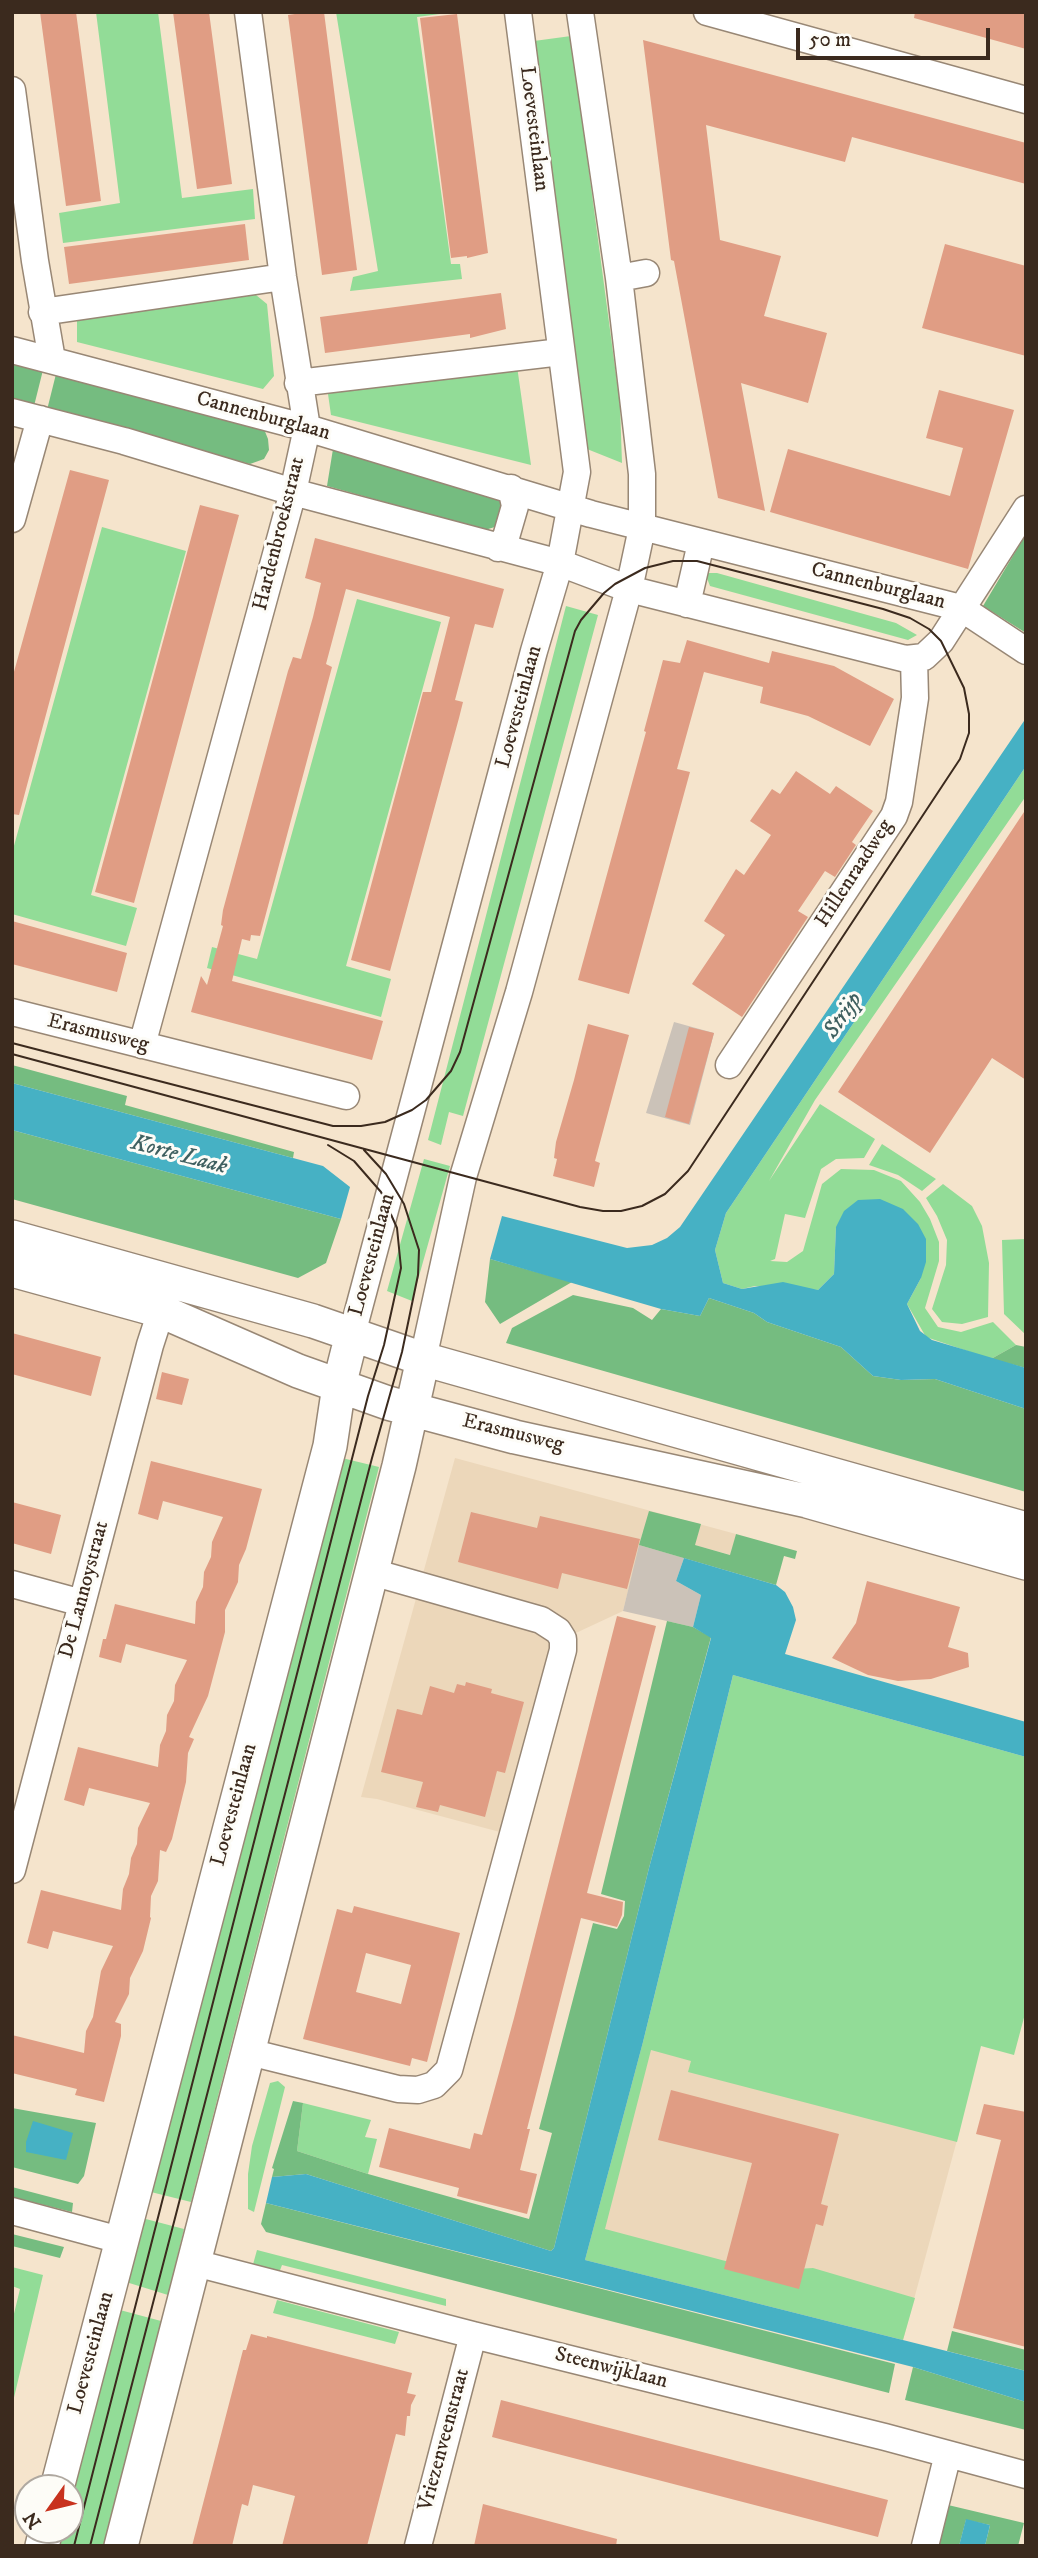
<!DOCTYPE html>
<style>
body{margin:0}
#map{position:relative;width:1038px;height:2558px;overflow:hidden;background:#f5e4cc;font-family:"IM FELL DW Pica",serif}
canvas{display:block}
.frame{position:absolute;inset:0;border:14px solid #3b2a1e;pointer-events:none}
.north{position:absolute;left:14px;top:2474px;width:70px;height:70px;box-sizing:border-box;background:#fdfcf7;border:2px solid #afa8a0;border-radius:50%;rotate:236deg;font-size:19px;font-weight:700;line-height:28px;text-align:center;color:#3b2a1e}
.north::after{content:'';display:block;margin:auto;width:24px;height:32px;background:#c8321e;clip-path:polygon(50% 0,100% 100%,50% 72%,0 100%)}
.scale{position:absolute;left:796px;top:28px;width:194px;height:32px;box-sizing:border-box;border:4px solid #3b2a1e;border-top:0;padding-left:9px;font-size:21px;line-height:24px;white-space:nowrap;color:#3b2a1e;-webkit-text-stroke:5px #fdfcf7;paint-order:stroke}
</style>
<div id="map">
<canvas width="1038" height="2558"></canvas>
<div class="frame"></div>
<div class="north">N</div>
<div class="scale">50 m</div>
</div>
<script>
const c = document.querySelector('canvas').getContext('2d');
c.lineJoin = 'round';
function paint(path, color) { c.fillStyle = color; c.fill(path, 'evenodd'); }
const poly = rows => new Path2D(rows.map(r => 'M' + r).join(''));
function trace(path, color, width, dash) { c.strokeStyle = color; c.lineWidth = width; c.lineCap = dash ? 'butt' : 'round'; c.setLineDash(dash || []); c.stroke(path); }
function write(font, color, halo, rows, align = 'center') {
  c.font = font + ' "IM FELL DW Pica",serif'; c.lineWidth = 6; c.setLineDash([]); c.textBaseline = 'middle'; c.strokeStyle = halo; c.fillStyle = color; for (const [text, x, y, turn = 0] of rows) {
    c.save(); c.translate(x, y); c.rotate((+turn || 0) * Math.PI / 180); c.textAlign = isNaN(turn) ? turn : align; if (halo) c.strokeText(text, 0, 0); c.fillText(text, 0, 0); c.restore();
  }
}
paint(poly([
 [455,1458,736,1534,731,1555,643,1531,623,1611,563,1639,511,1835,377,1799,361,1797],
 [643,2042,960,2129,903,2340,585,2260]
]), '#ecd7ba');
paint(poly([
 [674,1022,714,1033,690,1125,646,1113],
 [639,1545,684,1558,676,1581,701,1595,693,1627,623,1611]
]), '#cbc2b8');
paint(poly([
 [96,12,158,12,182,198,253,189,255,219,63,243,59,213,120,203],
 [336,12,455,12,417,17,451,264,460,264,462,279,350,291,353,277,378,271],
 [571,36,620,405,622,463,587,449,534,41],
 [256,295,267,304,274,376,263,389,77,342,77,318],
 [517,366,531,465,331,415,327,387],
 [102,527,186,551,91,895,137,908,126,946,12,914,12,853],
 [705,573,717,573,896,623,917,635,908,640,710,586],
 [357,599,441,622,346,966,391,979,381,1017,207,968,212,947,257,959],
 [566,606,598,615,463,1116,449,1112,441,1145,428,1140],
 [1026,766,1026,796,815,1100,769,1181,820,1104,875,1139,864,1158,836,1159,821,1169,805,1218,785,1214,775,1259,770,1261,787,1262,803,1251,822,1184,841,1169,874,1170,901,1181,920,1202,930,1219,939,1242,939,1261,925,1308,938,1327,961,1332,993,1322,1016,1345,991,1359,926,1337,907,1304,921,1278,836,1227,834,1274,818,1290,755,1286,742,1289,723,1283,715,1250,726,1213],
 [882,1144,936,1179,922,1191,898,1175,869,1165],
 [424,1159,450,1166,412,1301,387,1291],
 [943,1184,972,1206,982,1226,989,1263,988,1317,962,1324,942,1322,932,1309,946,1265,947,1240,937,1216,926,1198],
 [1026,1239,1026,1335,1004,1314,1002,1240],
 [338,1457,379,1467,191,2202,151,2192],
 [733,1675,1026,1757,1026,2010,1014,2055,981,2046,957,2142,688,2072,691,2061,651,2050,605,2229,763,2271,813,2268,915,2298,903,2340,585,2260,643,2042],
 [278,2081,285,2087,254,2212,248,2209,248,2174,252,2146,270,2083],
 [303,2103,371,2120,365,2137,377,2139,368,2174,297,2151],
 [142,2218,184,2229,168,2295,126,2282],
 [257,2250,446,2299,446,2306,282,2265,279,2273,252,2268],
 [12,2267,43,2275,12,2406,12,2322,20,2289,12,2286],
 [277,2300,399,2332,395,2344,273,2313],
 [120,2310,161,2321,103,2546,58,2546,62,2530,70,2530,70,2501]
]), '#92dc97');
paint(poly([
 [12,362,43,370,34,406,12,400],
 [56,374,264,429,268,439,269,450,264,459,250,464,47,410],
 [333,449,503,499,507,513,498,526,485,530,327,486],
 [1026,534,1026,633,983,606],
 [12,1065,127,1096,125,1105,294,1152,293,1158,12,1083],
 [12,1131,12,1130,341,1219,326,1263,298,1278,12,1199],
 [490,1259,572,1282,500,1324,485,1302],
 [573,1295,633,1308,652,1320,661,1309,700,1316,709,1298,754,1313,767,1322,841,1347,873,1376,901,1380,935,1379,1026,1409,1026,1492,506,1343,512,1328],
 [1016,1345,1026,1347,1026,1368,991,1359],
 [649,1511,701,1524,695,1545,730,1555,736,1534,797,1551,795,1559,784,1556,776,1585,639,1545],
 [667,1621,693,1627,711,1637,649,1868,554,2248,551,2251,306,2174,272,2177,274,2169,272,2168,293,2101,303,2103,297,2151,368,2174,529,2219,552,2133,539,2129,593,1923,617,1929,624,1916,625,1901,601,1894],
 [12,2108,96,2123,84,2176,78,2184,12,2167],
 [12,2187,73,2203,72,2212,12,2197],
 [266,2203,895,2364,889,2393,266,2232,261,2224],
 [12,2234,64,2247,60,2258,12,2246],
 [952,2331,1026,2350,1026,2371,947,2351],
 [913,2367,1026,2402,1026,2430,905,2400],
 [948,2505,1024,2523,1018,2546,985,2546,990,2525,966,2520,959,2546,937,2546]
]), '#75bc80');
paint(poly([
 [1026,718,1026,766,726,1213,715,1250,723,1283,742,1289,783,1282,818,1290,834,1274,836,1227,844,1211,858,1200,880,1199,903,1209,918,1224,926,1239,926,1262,921,1278,907,1304,920,1331,932,1340,1026,1368,1026,1409,935,1379,901,1380,873,1376,841,1347,767,1322,754,1313,709,1298,700,1316,661,1309,490,1259,502,1216,627,1248,652,1245,667,1238,680,1227],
 [12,1083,323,1166,350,1187,341,1219,12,1130],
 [684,1558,776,1585,785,1592,793,1607,796,1620,785,1654,1026,1722,1026,1757,733,1675,643,2042,585,2260,1026,2371,1026,2402,913,2367,266,2203,272,2177,306,2174,551,2251,554,2248,649,1868,711,1638,693,1627,701,1595,676,1581],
 [33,2121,73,2133,66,2160,26,2152,26,2142],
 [966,2519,990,2525,985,2546,959,2546]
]), '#46b1c4');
paint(poly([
 [40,12,76,12,101,201,66,206],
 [173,12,209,12,232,184,197,189],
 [308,12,324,12,357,270,322,275,288,15],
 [915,12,1026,12,1026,49,914,18],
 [457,14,488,253,467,258,467,256,451,258,420,18],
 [643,40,1026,143,1026,184,852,137,845,162,706,125,720,240,781,256,764,316,827,333,808,403,741,383,765,511,718,498,674,261,671,260],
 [245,224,249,260,69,284,64,247],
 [945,244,1026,266,1026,356,922,328],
 [501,293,506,329,470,338,470,334,325,353,320,317],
 [939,390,1014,410,968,569,770,512,788,449,950,496,963,448,926,438],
 [70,470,109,480,19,815,12,814,12,679],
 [200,505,239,515,134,903,95,892],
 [315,538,504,589,493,628,475,624,455,700,463,702,459,718,390,971,351,960,423,692,431,692,450,617,346,589,326,664,332,667,260,936,251,935,250,941,242,939,232,981,383,1021,372,1060,191,1012,201,976,207,985,223,926,221,925,223,910,288,671,293,657,301,659,313,617,321,583,305,578],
 [687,640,769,663,772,651,834,666,894,699,870,746,808,716,760,703,763,687,704,672,677,769,690,772,629,994,578,980,646,732,644,731,663,660,680,663],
 [796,771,830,794,836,786,873,811,852,842,856,845,835,877,825,871,798,911,808,917,742,1017,692,984,725,935,704,921,736,869,744,875,771,835,750,821,772,789,780,794],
 [1026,809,1026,1080,992,1058,930,1153,838,1092],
 [12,921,127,953,117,992,12,964],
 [588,1024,629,1035,595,1161,600,1163,594,1187,553,1176,557,1159,554,1158,556,1142,574,1080],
 [689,1027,714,1033,689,1124,665,1117],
 [12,1333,101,1357,91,1396,12,1374],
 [162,1372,189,1379,182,1405,156,1399],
 [151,1461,262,1489,246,1549,239,1565,238,1582,225,1610,225,1632,208,1696,189,1737,194,1739,188,1753,186,1782,172,1839,166,1852,160,1850,158,1881,151,1896,150,1917,151,1918,143,1951,130,1978,129,1994,115,2022,121,2024,121,2036,104,2102,75,2095,77,2089,12,2073,12,2035,84,2053,86,2031,93,2017,101,1971,113,1946,53,1931,48,1949,27,1943,41,1890,121,1910,123,1889,129,1874,131,1858,137,1844,138,1828,150,1803,89,1788,84,1806,64,1800,78,1747,158,1767,160,1745,166,1731,167,1715,174,1701,175,1685,187,1660,126,1644,121,1663,99,1657,103,1639,106,1639,115,1604,195,1624,196,1602,203,1587,204,1572,211,1557,212,1542,223,1517,163,1501,158,1520,138,1514],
 [12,1502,61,1515,51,1554,12,1543],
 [471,1512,537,1528,540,1516,640,1539,627,1589,562,1573,558,1589,458,1562],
 [867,1581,960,1607,948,1647,968,1653,969,1667,931,1679,898,1681,868,1675,832,1658,856,1623],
 [617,1616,656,1626,587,1893,623,1902,622,1915,617,1927,581,1918,527,2129,530,2129,520,2170,537,2174,527,2214,457,2196,459,2188,379,2167,389,2128,470,2149,474,2133,482,2135,514,2018],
 [466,1682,492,1689,491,1693,524,1702,505,1773,497,1771,485,1817,440,1805,438,1812,416,1807,423,1782,381,1772,397,1709,422,1715,430,1686,454,1693,457,1684,465,1686],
 [354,1906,460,1933,427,2062,412,2058,410,2066,303,2039,337,1909,352,1913],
 [366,1953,411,1965,401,2004,356,1992],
 [671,2090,839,2134,821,2204,828,2206,823,2226,816,2224,799,2289,724,2269,752,2163,658,2140],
 [984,2104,1026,2112,1026,2347,953,2328,1001,2140,976,2134],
 [251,2334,267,2338,267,2336,412,2373,407,2393,416,2395,411,2405,410,2416,407,2416,405,2436,396,2434,367,2546,282,2546,295,2496,253,2485,248,2506,242,2504,232,2546,192,2546,243,2350,246,2350],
 [501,2400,888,2500,878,2537,492,2437],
 [483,2504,617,2539,616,2546,474,2546]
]), '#e09d84');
const minor = poly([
 [707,12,1026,100],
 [12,90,35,261,52,360],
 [619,278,646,273],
 [42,312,283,277],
 [12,350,307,428,591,514,961,608,1026,651],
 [298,383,561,352],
 [12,412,124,441,293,492,560,563,629,589,906,659,924,657,941,641,1026,509],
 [12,519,40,419],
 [498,548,506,537,515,506,511,488],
 [687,604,701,543],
 [12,1012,346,1096],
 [142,1045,293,492,307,428,283,277,248,12],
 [729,1065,894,816,899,802,915,698,914,659],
 [352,1334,534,651,560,563,577,472,518,12],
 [423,1359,463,1177,519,992,629,589,642,528,642,474,619,278,580,12],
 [12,1584,82,1603],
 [12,1870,150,1345,161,1311],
 [249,2052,398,2089,418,2090,434,2085,449,2070,563,1650,563,1639,558,1631,541,1620,372,1572],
 [12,2211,120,2240],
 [195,2263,473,2335,885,2437,1026,2475],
 [418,2546,473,2335],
 [925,2546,948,2454]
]);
const major = poly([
 [12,1237,313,1321,423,1359,1026,1529],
 [12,1270,161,1311,298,1371,388,1403,515,1437,807,1501,1026,1563],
 [57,2488,330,1446,339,1386,352,1334],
 [42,2546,46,2530],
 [121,2546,399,1466,423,1359]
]);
trace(minor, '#988775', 29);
trace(major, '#988775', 36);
trace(minor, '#fff', 26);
trace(major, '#fff', 33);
trace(poly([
 [12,1043,333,1126,361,1126,385,1122,412,1110,426,1100,451,1071,460,1052,575,631,581,620,604,593,615,584,645,568,673,561,697,561,883,609,910,618,929,629,941,641,964,688,969,714,969,733,960,759,688,1171,665,1194,642,1206,621,1211,603,1211,580,1207,12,1054],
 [74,2546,368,1396,384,1345,401,1268,397,1228,381,1192,354,1161,328,1145],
 [90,2546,372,1458,402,1352,418,1275,419,1250,404,1204,386,1174,364,1150]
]), '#3b2a1e', 2);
write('21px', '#3b2a1e', '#fdfcf7', [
 ["Loevesteinlaan",533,129,83],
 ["Cannenburglaan",263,417,15],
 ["Hardenbroekstraat",280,534,-76],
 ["Cannenburglaan",878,587,14],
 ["Loevesteinlaan",520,707,-75],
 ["Hillenraadweg",855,874,-57],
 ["Erasmusweg",98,1034,14],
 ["Loevesteinlaan",373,1255,-75],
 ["Erasmusweg",513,1434,14],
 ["De Lannoystraat",85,1590,-75],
 ["Loevesteinlaan",235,1805,-75],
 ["Loevesteinlaan",92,2353,-75],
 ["Steenwijklaan",611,2369,14],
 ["Vriezenveenstraat",445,2440,-75]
]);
write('italic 23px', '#3f6060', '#fdfcf7', [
 ["Strijp",844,1016,-56],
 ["Korte Laak",179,1156,15]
]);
</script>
